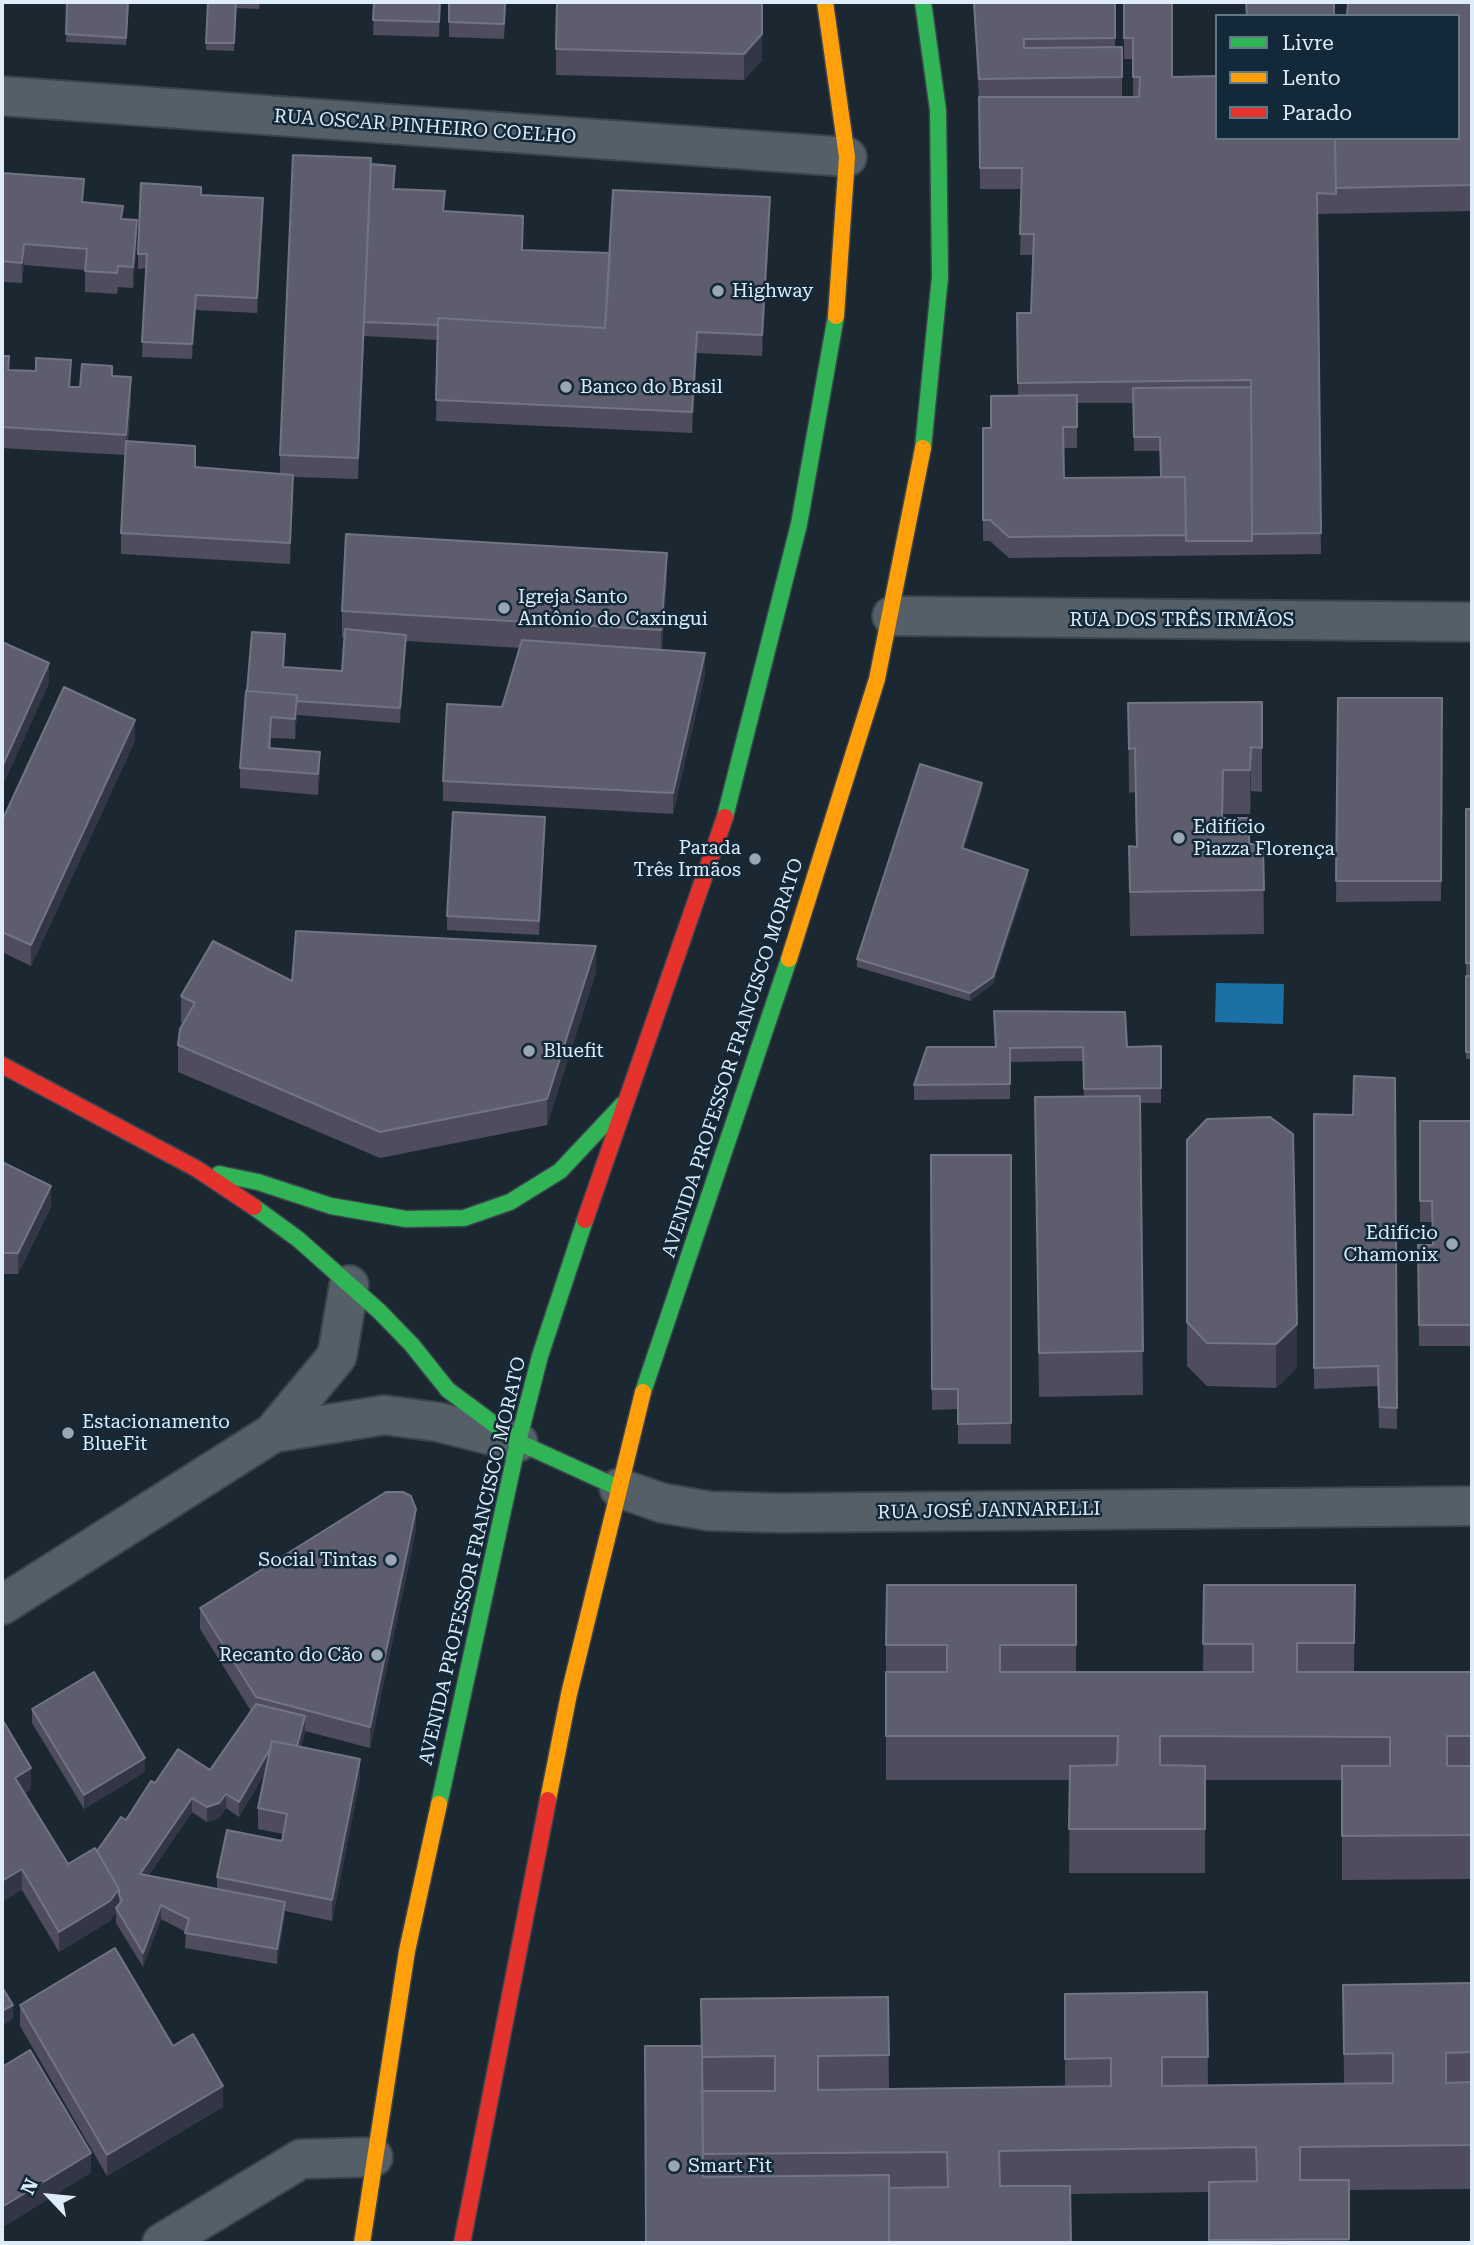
<!DOCTYPE html>
<meta charset="utf-8">
<style>
body{margin:0}
#map{position:relative;width:1474px;height:2245px;overflow:hidden;background:#1b2831;font-family:"Roboto Serif",serif}
canvas{display:block}
.frame{position:absolute;inset:0;border:4px solid #deecf7;pointer-events:none}
.legend{position:absolute;left:1215px;top:14px;width:245px;height:126px;box-sizing:border-box;background:#132939;border:2px solid #647785;margin:0;padding:9px 12px;list-style:none;font-size:21px;color:#deecf7}
.legend li{display:flex;align-items:center;gap:14px;height:35px}
.legend b{width:35px;border:2px solid #647785}
.north{position:absolute;left:14px;top:2161px;width:70px;height:70px;-webkit-text-stroke:5px #132939;paint-order:stroke;rotate:296deg;font-size:19px;font-weight:700;line-height:28px;text-align:center;color:#deecf7}
.north::after{content:'';display:block;margin:auto;width:24px;height:32px;background:#deecf7;clip-path:polygon(50% 0,100% 100%,50% 72%,0 100%)}
</style>
<div id="map">
<canvas width="1474" height="2245"></canvas>
<div class="frame"></div>
<ul class="legend">
<li><b style="height:9px;background:#30b455"></b>Livre</li>
<li><b style="height:9px;background:#ff9f0a"></b>Lento</li>
<li><b style="height:9px;background:#e5322d"></b>Parado</li>
</ul>
<div class="north">N</div>
</div>
<script>
const c = document.querySelector('canvas').getContext('2d');
c.lineJoin = 'round';
function paint(path, color) { c.fillStyle = color; c.fill(path, 'evenodd'); }
const poly = rows => new Path2D(rows.map(r => 'M' + r).join(''));
function trace(path, color, width, dash) { c.strokeStyle = color; c.lineWidth = width; c.lineCap = dash ? 'butt' : 'round'; c.setLineDash(dash || []); c.stroke(path); }
function write(font, color, halo, rows, align = 'center') {
  c.font = font + ' "Roboto Serif",serif'; c.lineWidth = 5; c.setLineDash([]); c.textBaseline = 'middle'; c.strokeStyle = halo; c.fillStyle = color; for (const [text, x, y, turn = 0] of rows) {
    c.save(); c.translate(x, y); c.rotate((+turn || 0) * Math.PI / 180); c.textAlign = isNaN(turn) ? turn : align; if (halo) c.strokeText(text, 0, 0); c.fillText(text, 0, 0); c.restore();
  }
}
paint(poly([
 [1216,983,1284,984,1283,1024,1215,1022]
]), '#1d70a5');
const street = poly([
 [2,96,847,157],
 [892,616,1472,622],
 [273,1433,384,1415,438,1422,518,1442],
 [619,1488,662,1503,709,1511,780,1513,1472,1506],
 [2,1605,273,1433,337,1356,349,1285],
 [162,2243,301,2159,373,2157]
]);
const fast = poly([
 [923,448,940,277,938,110,923,2],
 [725,817,799,524,836,316],
 [219,1174,258,1182,331,1206,406,1219,464,1218,510,1202,560,1171,623,1104],
 [254,1207,298,1239,379,1311,412,1345,448,1390,518,1442,619,1488],
 [643,1392,789,959],
 [439,1804,518,1442,540,1356,585,1220]
]);
const slow = poly([
 [825,2,847,157,836,316],
 [789,959,877,679,923,448],
 [548,1800,569,1694,643,1392],
 [362,2243,407,1951,439,1804]
]);
const jam = poly([
 [2,1065,197,1169,254,1207],
 [585,1220,725,817],
 [462,2243,548,1800]
]);
trace(street, '#3b454d', 42);
trace(fast, '#3b454d', 19);
trace(slow, '#3b454d', 19);
trace(jam, '#3b454d', 19);
trace(street, '#555f67', 38);
trace(fast, '#30b455', 16);
trace(slow, '#ff9f0a', 16);
trace(jam, '#e5322d', 16);
paint(poly([
 [67,2,129,2,126,45,66,42],
 [208,2,260,2,259,9,236,8,234,51,206,50],
 [374,2,440,2,439,37,373,35],
 [506,2,504,39,449,37,449,22],
 [762,2,762,60,744,80,556,75,556,49],
 [973,2,1116,2,1115,47,1122,47,1122,97,1133,97,1133,59,1124,59,1124,2,1172,77,1217,138,1458,138,1472,2,1472,211,1317,214,1321,554,1009,558,990,541,983,541,983,428,991,428,1018,396,1017,313,1031,313,1033,255,1020,255,1022,189,980,189,979,100],
 [1077,403,1133,403,1134,451,1160,451,1161,477,1064,478,1064,448,1077,448],
 [371,164,395,180,394,189,444,211,523,230,523,250,610,253,770,218,762,356,697,353,692,433,436,421,438,340,364,336,364,334,358,479,293,477,290,564,121,554,121,533,125,455,2,448,2,356,9,370,71,387,80,387,112,376,131,398,128,441,195,467,280,474,280,455],
 [2,173,84,202,123,219,137,241,133,288,118,287,117,294,85,292,85,270,24,265,22,283,2,282],
 [201,195,263,213,257,313,196,310,192,359,142,357,146,268,138,269,138,254],
 [667,579,662,650,705,674,673,814,443,801,443,781,502,707,520,648,406,641,400,723,297,715,295,739,271,738,271,748,320,773,318,795,240,788,240,768,285,649,284,667,342,671,345,637,342,637,342,611],
 [1338,698,1442,698,1441,901,1336,902],
 [1262,702,1262,792,1251,791,1250,814,1223,814,1223,818,1249,844,1263,844,1264,934,1130,936,1129,846,1136,847,1135,792,1129,793,1128,703],
 [135,741,31,966,2,952,2,821],
 [982,790,964,849,1028,878,993,984,970,1001,857,967,857,959],
 [1466,809,1472,809,1472,1059,1466,1059],
 [545,832,539,935,447,930,447,916],
 [596,972,547,1125,380,1158,178,1072,178,1045,183,1023,181,1023,181,996,292,981],
 [994,1011,1127,1047,1161,1046,1161,1103,1140,1103,1143,1395,1039,1397,1035,1097,1084,1096,1083,1061,1010,1062,1010,1099,914,1100,914,1085,995,1047],
 [1395,1078,1397,1429,1379,1428,1378,1386,1314,1389,1314,1114,1353,1115],
 [1420,1121,1472,1121,1472,1346,1419,1346,1418,1245,1432,1245,1432,1222,1420,1222],
 [1187,1140,1297,1367,1276,1388,1207,1386,1187,1366],
 [931,1155,1011,1155,1011,1444,958,1444,958,1409,932,1410],
 [2,1162,51,1207,18,1274,2,1274],
 [416,1530,370,1748,305,1731,301,1747,360,1779,332,1921,285,1911,277,1964,185,1948,186,1932,161,1919,143,1967,116,1923,116,1913,110,1921,59,1952,22,1890,2,1719,31,1789,25,1793,68,1864,97,1851,126,1820,155,1783,210,1770,251,1711,200,1629,200,1608],
 [266,1771,258,1808,258,1829,283,1834,282,1841,217,1877,217,1889,149,1875,192,1812,207,1822,219,1818,226,1808,239,1817],
 [1076,1585,1076,1672,1203,1672,1204,1585,1355,1585,1354,1672,1472,1672,1472,1879,1342,1880,1342,1780,1205,1780,1205,1873,1069,1873,1070,1780,886,1780,886,1645],
 [32,1709,145,1772,84,1809,32,1723],
 [1472,1983,1472,2189,1349,2190,1349,2243,1209,2243,1209,2192,1070,2194,646,2243,701,2046,888,1997,889,2089,1065,2087,1065,1994,1207,1992,1208,2085,1344,2083,1343,1985],
 [20,2005,173,2046,223,2107,107,2176,20,2026]
]), '#4e4c5d');
paint(poly([
 [762,34,762,60,744,80,744,54],
 [770,197,770,218,762,356,762,335],
 [263,198,263,213,257,313,257,298],
 [137,220,137,241,133,288,133,267],
 [24,244,24,265,22,283,22,263],
 [196,295,196,310,192,359,192,344],
 [364,322,364,334,358,479,358,458],
 [697,332,697,353,692,433,692,412],
 [131,377,131,398,126,455,126,435],
 [293,475,293,496,290,564,290,543],
 [667,553,667,579,661,656,661,630],
 [406,635,406,649,400,723,400,708],
 [705,653,705,674,673,814,673,793],
 [49,663,49,684,2,788,2,767],
 [297,695,297,715,295,739,295,719],
 [135,720,135,741,31,966,31,945],
 [1251,747,1251,791,1250,814,1250,770],
 [320,752,320,773,318,795,318,774],
 [982,783,982,790,962,856,962,848],
 [545,817,545,832,539,935,539,921],
 [1028,870,1028,878,993,984,970,1001,970,993],
 [596,946,596,972,547,1125,547,1099],
 [51,1186,51,1207,18,1274,18,1253],
 [1297,1324,1297,1367,1276,1388,1276,1344],
 [416,1509,416,1530,370,1748,370,1727],
 [305,1716,305,1731,297,1762,297,1748],
 [273,1744,273,1758,239,1817,239,1802],
 [145,1758,145,1772,84,1809,84,1795],
 [360,1759,360,1779,332,1921,332,1900],
 [31,1768,31,1789,15,1799,15,1778],
 [226,1794,226,1808,219,1818,207,1822,207,1807],
 [192,1798,192,1812,140,1888,140,1874],
 [22,1869,22,1890,2,1902,2,1881],
 [119,1889,119,1910,116,1908,116,1913,110,1921,59,1952,59,1932],
 [285,1902,285,1917,277,1964,277,1949],
 [161,1905,161,1919,143,1967,143,1953],
 [13,2005,13,2019,2,2026,2,2011],
 [223,2086,223,2107,107,2176,107,2155],
 [91,2153,91,2173,2,2228,2,2207]
]), '#333644');
const building = poly([
 [67,2,128,2,126,38,66,34,67,2],
 [208,2,236,2,234,43,206,43,208,2],
 [374,2,440,2,439,22,373,20,374,2],
 [449,2,505,2,504,24,449,22,449,2],
 [557,2,762,2,762,34,744,54,556,49,557,2],
 [974,2,1115,2,1115,38,1024,39,1024,48,1122,47,1122,77,979,79,974,2],
 [1124,2,1172,2,1172,77,1217,76,1217,138,1335,138,1336,194,1317,193,1321,533,1252,534,1251,380,1018,383,1017,313,1031,313,1034,234,1020,234,1022,168,980,168,979,97,1139,97,1140,77,1133,77,1133,38,1124,38,1124,2],
 [1246,2,1334,2,1334,16,1247,16,1246,2],
 [1348,2,1472,2,1472,185,1336,188,1335,138,1458,138,1458,16,1347,16,1348,2],
 [293,155,371,158,358,458,280,455,293,155],
 [371,164,395,166,393,189,445,191,443,211,523,216,522,250,610,253,605,328,438,318,438,325,364,322,371,164],
 [2,173,84,179,82,202,123,206,121,219,137,220,133,267,118,266,117,273,85,271,87,249,24,244,22,263,2,261,2,173],
 [141,183,201,187,201,195,263,198,257,298,196,295,192,344,142,342,147,254,138,254,141,183],
 [613,190,770,197,762,335,697,332,692,412,436,400,438,318,605,328,613,190],
 [2,356,9,356,8,370,36,371,36,358,71,360,69,387,80,387,82,364,112,366,112,376,131,377,126,435,2,427,2,356],
 [1251,387,1252,541,1186,541,1185,477,1161,477,1160,437,1134,437,1133,388,1251,387],
 [1077,395,1077,427,1063,427,1064,478,1185,477,1186,535,1009,537,990,520,983,520,983,428,991,428,991,396,1077,395],
 [126,441,195,446,195,467,293,475,290,543,121,533,126,441],
 [346,534,667,553,661,630,342,611,346,534],
 [345,629,406,635,400,708,297,701,297,695,247,691,252,632,285,634,283,667,342,671,345,629],
 [522,640,705,653,673,793,443,781,447,704,502,707,522,640],
 [2,642,49,663,2,767,2,642],
 [64,687,135,720,31,945,2,932,2,821,64,687],
 [246,691,297,695,295,719,271,717,269,748,320,752,318,774,240,768,246,691],
 [1338,698,1442,698,1441,881,1336,881,1338,698],
 [1262,702,1262,748,1251,747,1250,770,1223,770,1222,818,1249,818,1249,844,1263,844,1264,890,1130,892,1129,846,1137,847,1135,748,1129,749,1128,703,1262,702],
 [920,764,982,783,962,848,1028,870,993,977,970,993,857,959,920,764],
 [1466,809,1472,809,1472,963,1466,963,1466,809],
 [453,812,545,817,539,921,447,916,453,812],
 [296,931,596,946,547,1099,380,1132,178,1045,180,1029,195,1003,181,996,213,941,292,981,296,931],
 [1466,976,1472,976,1472,1052,1466,1052,1466,976],
 [994,1011,1125,1012,1127,1047,1161,1046,1161,1088,1084,1089,1083,1047,1010,1048,1010,1084,914,1085,927,1047,996,1047,994,1011],
 [1354,1076,1395,1078,1397,1408,1379,1407,1378,1366,1314,1368,1314,1114,1353,1115,1354,1076],
 [1140,1096,1143,1351,1039,1353,1035,1097,1140,1096],
 [1270,1117,1293,1134,1297,1324,1276,1344,1207,1343,1187,1322,1187,1140,1207,1119,1270,1117],
 [1420,1121,1472,1121,1472,1325,1419,1325,1418,1245,1433,1245,1432,1201,1420,1201,1420,1121],
 [931,1155,1011,1155,1011,1423,958,1424,958,1389,932,1389,931,1155],
 [2,1162,51,1186,18,1253,2,1253,2,1162],
 [386,1492,403,1492,411,1496,416,1509,370,1727,256,1697,200,1608,386,1492],
 [887,1585,1076,1585,1076,1645,1000,1645,1000,1672,1253,1672,1253,1644,1203,1644,1204,1585,1355,1585,1354,1643,1297,1643,1297,1672,1472,1672,1472,1736,1447,1736,1447,1766,1472,1766,1472,1835,1342,1836,1342,1766,1390,1766,1390,1737,1160,1736,1160,1765,1205,1766,1205,1829,1069,1829,1070,1766,1117,1765,1118,1736,886,1736,886,1672,947,1672,947,1645,886,1645,887,1585],
 [94,1672,145,1758,84,1795,32,1709,94,1672],
 [256,1704,305,1716,297,1746,272,1741,270,1749,239,1802,226,1794,219,1803,207,1807,192,1798,140,1874,285,1902,277,1949,185,1933,189,1919,161,1905,143,1953,116,1908,122,1901,119,1895,119,1889,97,1851,121,1817,126,1820,151,1781,155,1783,178,1749,210,1770,256,1704],
 [2,1719,31,1768,15,1778,68,1864,95,1848,119,1889,110,1901,59,1932,22,1869,2,1881,2,1719],
 [272,1741,360,1759,332,1900,217,1877,227,1830,282,1841,287,1814,258,1808,272,1741],
 [115,1948,173,2046,193,2034,223,2086,107,2155,20,2005,115,1948],
 [1472,1983,1472,2052,1446,2053,1446,2083,1472,2082,1472,2145,1300,2147,1300,2180,1349,2180,1349,2239,1209,2240,1209,2182,1257,2181,1256,2147,999,2151,1000,2186,1070,2186,1071,2243,889,2243,889,2188,948,2187,947,2152,703,2154,702,2091,775,2091,775,2056,702,2057,701,1999,888,1997,889,2055,818,2056,818,2090,1111,2086,1111,2058,1065,2059,1065,1994,1207,1992,1208,2057,1162,2057,1162,2086,1393,2083,1393,2053,1344,2054,1343,1985,1472,1983],
 [2,1987,13,2005,2,2011,2,1987],
 [645,2046,702,2046,703,2177,889,2175,889,2243,646,2243,645,2046],
 [30,2050,91,2153,2,2207,2,2067,30,2050]
]);
paint(building, '#5d5d6d');
trace(building, '#727483', 2);
for (const [x, y, r, color] of [
 [718,291,7,"#9aa7b2"],
 [566,387,7,"#9aa7b2"],
 [504,608,7,"#9aa7b2"],
 [1179,838,7,"#9aa7b2"],
 [755,859,7,"#9aa7b2"],
 [529,1051,7,"#9aa7b2"],
 [1452,1244,7,"#9aa7b2"],
 [68,1433,7,"#9aa7b2"],
 [391,1560,7,"#9aa7b2"],
 [377,1655,7,"#9aa7b2"],
 [674,2166,7,"#9aa7b2"]
]) { const dot = new Path2D(); dot.arc(x, y, r, 0, 2 * Math.PI); c.fillStyle = color; c.fill(dot); trace(dot, '#132939', 2.5); }
write('19px', '#deecf7', '#132939', [
 ["RUA OSCAR PINHEIRO COELHO",425,127,4],
 ["RUA DOS TRÊS IRMÃOS",1182,620],
 ["AVENIDA PROFESSOR FRANCISCO MORATO",733,1058,-72],
 ["RUA JOSÉ JANNARELLI",989,1511,-1],
 ["AVENIDA PROFESSOR FRANCISCO MORATO",473,1561,-77]
]);
write('19px', '#deecf7', '#132939', [
 ["Highway",732,291],
 ["Banco do Brasil",580,387],
 ["Igreja Santo",518,597],
 ["Antônio do Caxingui",518,619],
 ["Edifício",1193,827],
 ["Piazza Florença",1193,849],
 ["Parada",741,848,"right"],
 ["Três Irmãos",741,870,"right"],
 ["Bluefit",543,1051],
 ["Edifício",1438,1233,"right"],
 ["Chamonix",1438,1255,"right"],
 ["Estacionamento",82,1422],
 ["BlueFit",82,1444],
 ["Social Tintas",377,1560,"right"],
 ["Recanto do Cão",363,1655,"right"],
 ["Smart Fit",688,2166]
], 'left');
</script>
